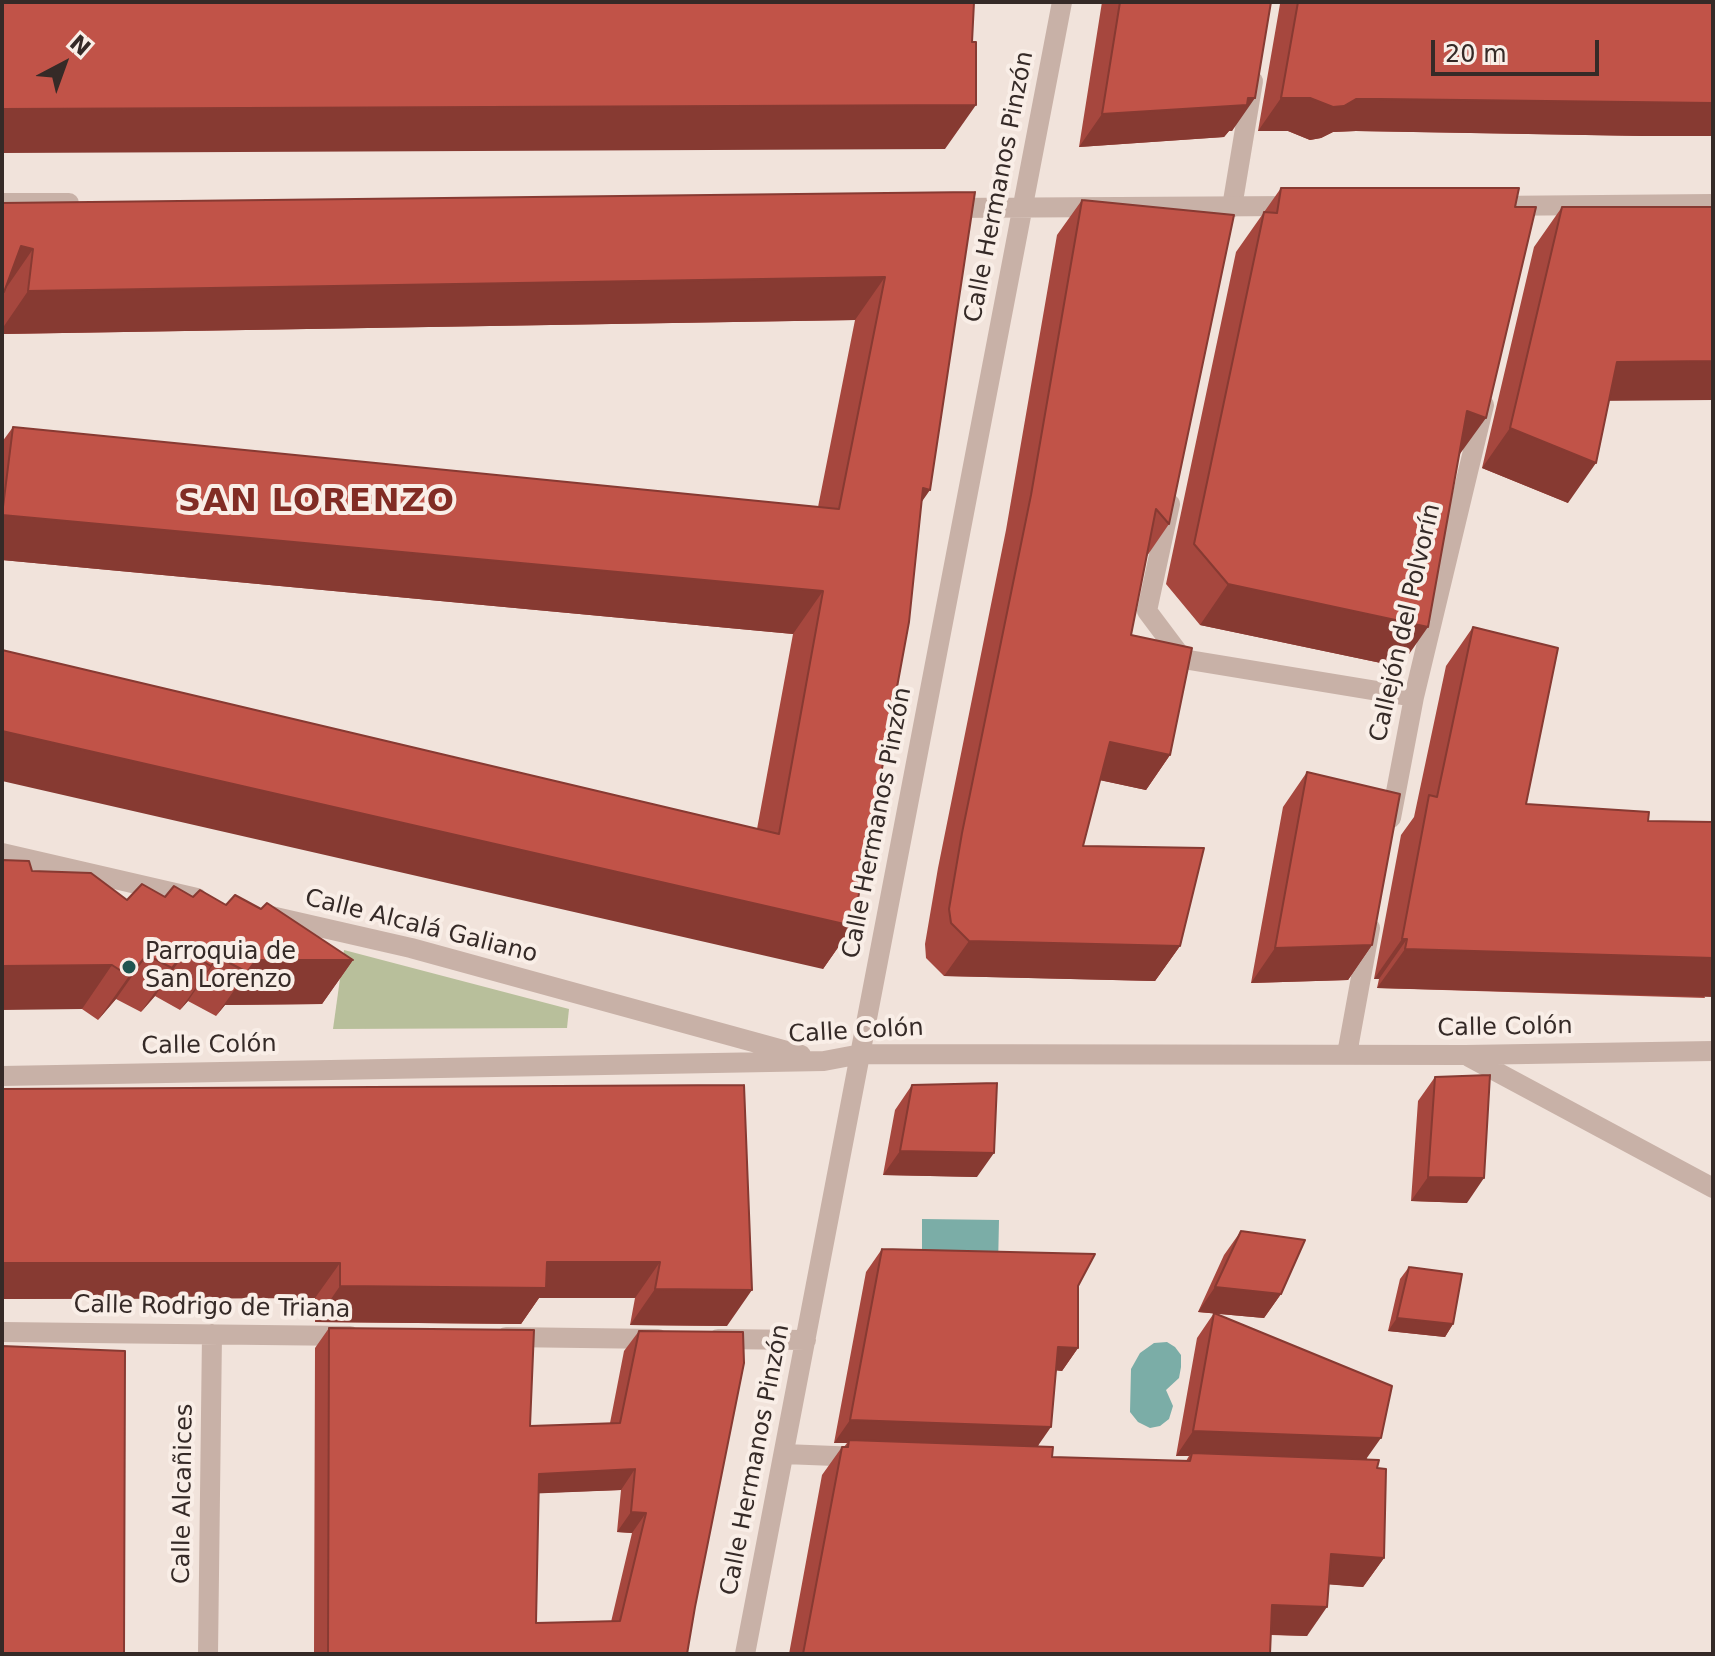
<!DOCTYPE html>
<meta charset="utf-8">
<style>
body{margin:0}
#map{position:relative;width:1715px;height:1656px;overflow:hidden;background:#f1e3db;font-family:"DejaVu Sans",sans-serif}
canvas{display:block}
.frame{position:absolute;inset:0;border:4px solid #352a27;pointer-events:none}
.north{position:absolute;left:24px;top:24px;width:80px;height:80px;-webkit-text-stroke:6px #f9eee7;paint-order:stroke;rotate:41deg;font-size:22px;font-weight:700;line-height:32px;text-align:center;color:#352a27}
.north::after{content:'';display:block;margin:auto;width:28px;height:36px;background:#352a27;clip-path:polygon(50% 0,100% 100%,50% 72%,0 100%)}
.scale{position:absolute;left:1431px;top:40px;width:168px;height:36px;box-sizing:border-box;border:4px solid #352a27;border-top:0;padding-left:10px;font-size:24px;line-height:28px;white-space:nowrap;color:#352a27;-webkit-text-stroke:6px #f9eee7;paint-order:stroke}
</style>
<div id="map">
<canvas width="1715" height="1656"></canvas>
<div class="frame"></div>
<div class="north">N</div>
<div class="scale">20 m</div>
</div>
<script>
const c = document.querySelector('canvas').getContext('2d');
c.lineJoin = 'round';
function paint(path, color) { c.fillStyle = color; c.fill(path, 'evenodd'); }
const poly = rows => new Path2D(rows.map(r => 'M' + r).join(''));
function trace(path, color, width, dash) { c.strokeStyle = color; c.lineWidth = width; c.lineCap = dash ? 'butt' : 'round'; c.setLineDash(dash || []); c.stroke(path); }
function write(font, color, halo, rows, align = 'center') {
  c.font = font + ' "DejaVu Sans",sans-serif'; c.lineWidth = 8; c.setLineDash([]); c.textBaseline = 'middle'; c.strokeStyle = halo; c.fillStyle = color; for (const [text, x, y, turn = 0] of rows) {
    c.save(); c.translate(x, y); c.rotate((+turn || 0) * Math.PI / 180); c.textAlign = isNaN(turn) ? turn : align; if (halo) c.strokeText(text, 0, 0); c.fillText(text, 0, 0); c.restore();
  }
}
paint(poly([
 [344,950,569,1009,567,1028,333,1029]
]), '#b8bf9b');
paint(poly([
 [922,1219,999,1220,998,1267,922,1266],
 [1167,1342,1175,1347,1181,1355,1181,1367,1179,1378,1166,1390,1173,1406,1169,1419,1160,1426,1150,1428,1138,1422,1130,1412,1131,1369,1140,1353,1154,1343]
]), '#7bada7');
trace(poly([
 [1232,207,1253,81]
]), '#c8b1a7', 20);
trace(poly([
 [2,203,69,203],
 [1489,206,1713,204],
 [945,208,1293,206],
 [1170,504,1147,611,1183,659,1414,697],
 [1391,818,1414,697,1484,405],
 [2,853,197,898],
 [271,916,411,948,801,1055],
 [1347,1054,1370,928],
 [1469,1057,1713,1188],
 [2,1076,824,1061,861,1054,1465,1055,1713,1051],
 [2,1332,350,1336],
 [506,1337,658,1339],
 [718,1339,806,1340],
 [784,1454,860,1457],
 [208,1654,212,1334],
 [745,1654,1062,2]
]), '#c8b1a7', 20);
paint(poly([
 [1102,2,1271,2,1232,131,1229,131,1224,137,1079,147],
 [1279,2,1713,2,1643,136,1356,131,1333,132,1321,138,1310,140,1288,131,1258,131,1280,4],
 [1281,188,1459,457,1400,667,1200,625,1166,584,1236,252],
 [975,192,922,501,853,926,823,969,757,829,793,634,2,560,2,442,13,427,818,507,855,320,2,334,3,293,2,203],
 [1082,200,1169,524,1147,556,1131,635,1170,755,1146,790,1100,780,1083,846,1180,946,1155,981,944,976,926,958,925,944,938,868,1006,530,1057,235],
 [1562,207,1568,503,1482,468,1534,247],
 [1473,627,1526,804,1648,821,1705,998,1377,988,1379,979,1374,979,1401,835,1414,817,1446,666],
 [1307,772,1372,945,1348,980,1251,983,1283,807],
 [32,871,127,900,193,897,226,905,353,960,322,1004,225,1005,216,1016,188,1001,180,1010,155,996,141,1012,116,999,98,1020,82,1009],
 [1435,1077,1467,1203,1411,1201,1418,1101],
 [744,1085,727,1326,630,1325,635,1298,539,1298,521,1324,315,1322,315,1298,2,1299],
 [912,1085,977,1177,883,1175,895,1110],
 [1241,1231,1281,1294,1264,1318,1198,1312,1224,1255],
 [882,1249,1078,1286,1078,1348,1062,1371,1056,1370,1038,1447,1052,1457,1186,1461,1189,1456,1176,1456,1197,1338,1214,1313,1377,1468,1384,1558,1363,1587,1328,1584,1307,1636,1271,1635,1270,1654,789,1654,822,1475,842,1447,844,1447,847,1443,834,1443,866,1272],
 [1409,1267,1453,1324,1445,1337,1388,1331,1400,1279],
 [329,1328,530,1426,610,1423,624,1351,639,1331,695,1607,687,1654,314,1654,315,1348],
 [621,1490,617,1532,632,1533,611,1622,536,1623,538,1493]
]), '#a6473e');
paint(poly([
 [1248,98,1255,98,1232,131,1229,131,1224,137,1079,147,1102,114],
 [1281,98,1713,103,1713,136,1643,136,1356,131,1333,132,1321,138,1310,140,1288,131,1258,131],
 [976,105,945,149,2,153,2,109],
 [21,246,33,249,2,294,2,273],
 [885,277,855,320,2,334,2,329,28,291],
 [1713,361,1713,400,1590,401,1617,362],
 [1467,411,1486,418,1457,458],
 [1510,428,1596,463,1568,503,1482,468],
 [923,488,930,490,900,533],
 [2,515,823,591,793,634,2,560],
 [1228,584,1428,627,1400,667,1200,625],
 [2,731,853,926,823,969,2,781],
 [1110,742,1170,755,1146,790,1085,777],
 [1402,939,1407,939,1379,979,1374,979],
 [969,941,1180,946,1155,981,944,976],
 [1372,945,1348,980,1251,983,1275,948],
 [1405,949,1713,958,1713,997,1377,988],
 [186,951,155,996,141,1012,172,968],
 [147,955,116,999,98,1020,129,976],
 [218,957,188,1001,180,1010,211,966],
 [256,960,353,960,322,1004,225,1005,216,1016,247,972],
 [112,965,82,1009,2,1010,2,966],
 [900,1151,994,1153,977,1177,883,1175],
 [1428,1177,1484,1178,1467,1203,1411,1201],
 [547,1262,660,1262,635,1298,539,1298,521,1324,315,1322,340,1286],
 [2,1263,340,1263,315,1298,2,1299],
 [1215,1287,1281,1294,1264,1318,1198,1312],
 [655,1289,752,1290,727,1326,630,1325],
 [1397,1318,1453,1324,1445,1337,1388,1331],
 [1058,1347,1078,1348,1062,1371,1042,1369],
 [850,1420,1051,1427,1035,1450,849,1440,847,1443,834,1443],
 [1193,1431,1381,1438,1364,1462,1192,1453,1189,1456,1176,1456],
 [635,1469,621,1490,524,1494,539,1474],
 [631,1512,646,1513,632,1533,617,1532],
 [1331,1554,1384,1558,1363,1587,1310,1583],
 [1272,1605,1327,1607,1307,1636,1252,1634]
]), '#873a32');
const building = poly([
 [2,2,974,2,972,42,976,42,976,105,2,109,2,2],
 [1120,2,1271,2,1255,98,1248,98,1247,105,1102,114,1120,2],
 [1298,2,1713,2,1713,103,1379,99,1356,99,1344,106,1333,107,1310,98,1281,98,1298,2],
 [1281,188,1519,188,1515,207,1536,207,1486,418,1467,411,1428,627,1228,584,1194,544,1264,212,1277,213,1281,188],
 [975,192,930,490,923,488,909,622,853,926,2,731,2,650,779,834,823,591,2,515,13,427,839,509,885,277,28,291,33,249,21,246,4,292,2,292,2,203,975,192],
 [1082,200,1234,215,1169,524,1156,509,1131,635,1192,648,1170,755,1110,742,1083,846,1204,848,1180,946,969,941,951,923,949,909,962,833,1031,495,1082,200],
 [1562,207,1713,207,1713,361,1617,362,1596,463,1510,428,1562,207],
 [1473,627,1558,648,1526,804,1649,812,1648,821,1713,822,1713,958,1405,949,1407,939,1402,939,1429,795,1437,797,1473,627],
 [1307,772,1400,794,1372,945,1275,948,1307,772],
 [2,860,29,861,32,871,91,873,127,900,142,884,165,897,174,886,193,897,200,890,226,905,235,895,261,909,267,903,353,960,256,960,247,972,218,957,211,966,186,951,172,968,147,955,129,976,112,965,2,966,2,860],
 [1490,1075,1484,1178,1428,1177,1435,1077,1490,1075],
 [997,1083,994,1153,900,1151,912,1085,997,1083],
 [744,1085,752,1290,655,1289,660,1262,547,1262,546,1288,340,1286,340,1263,2,1263,2,1089,744,1085],
 [1241,1231,1305,1240,1281,1294,1215,1287,1241,1231],
 [882,1249,1095,1254,1078,1286,1078,1348,1058,1347,1051,1427,850,1420,882,1249],
 [1409,1267,1462,1274,1453,1324,1397,1318,1409,1267],
 [1214,1313,1392,1386,1381,1438,1193,1431,1214,1313],
 [329,1328,534,1330,530,1426,620,1423,639,1331,743,1332,744,1363,695,1607,687,1654,328,1654,329,1328],
 [635,1469,631,1512,646,1513,620,1621,536,1623,539,1474,635,1469],
 [2,1346,125,1351,124,1654,2,1654,2,1346],
 [849,1440,1053,1447,1052,1457,1190,1461,1192,1453,1379,1460,1377,1468,1386,1469,1384,1558,1331,1554,1327,1607,1272,1605,1270,1654,803,1654,842,1447,848,1447,849,1440]
]);
paint(building, '#c15348');
trace(building, '#873a32', 2);
for (const [x, y, r, color] of [
 [129,967,8,"#1f5550"]
]) { const dot = new Path2D(); dot.arc(x, y, r, 0, 2 * Math.PI); c.fillStyle = color; c.fill(dot); trace(dot, '#f9eee7', 3); }
write('24px', '#352a27', '#f9eee7', [
 ["Calle Hermanos Pinzón",1000,187,-79],
 ["Callejón del Polvorín",1406,623,-77],
 ["Calle Hermanos Pinzón",878,823,-79],
 ["Calle Alcalá Galiano",421,927,14],
 ["Calle Colón",1505,1028,-1],
 ["Calle Colón",856,1032,-3],
 ["Calle Colón",209,1046,-1],
 ["Calle Rodrigo de Triana",212,1308,1],
 ["Calle Hermanos Pinzón",756,1460,-79],
 ["Calle Alcañices",184,1494,-89]
]);
write('24px', '#352a27', '#f9eee7', [
 ["Parroquia de",145,953],
 ["San Lorenzo",145,981]
], 'left');
c.letterSpacing = '2px';
write('bold 32px', '#812c24', '#f9eee7', [
 ["SAN LORENZO",317,503]
]);
c.letterSpacing = '0px';
</script>
